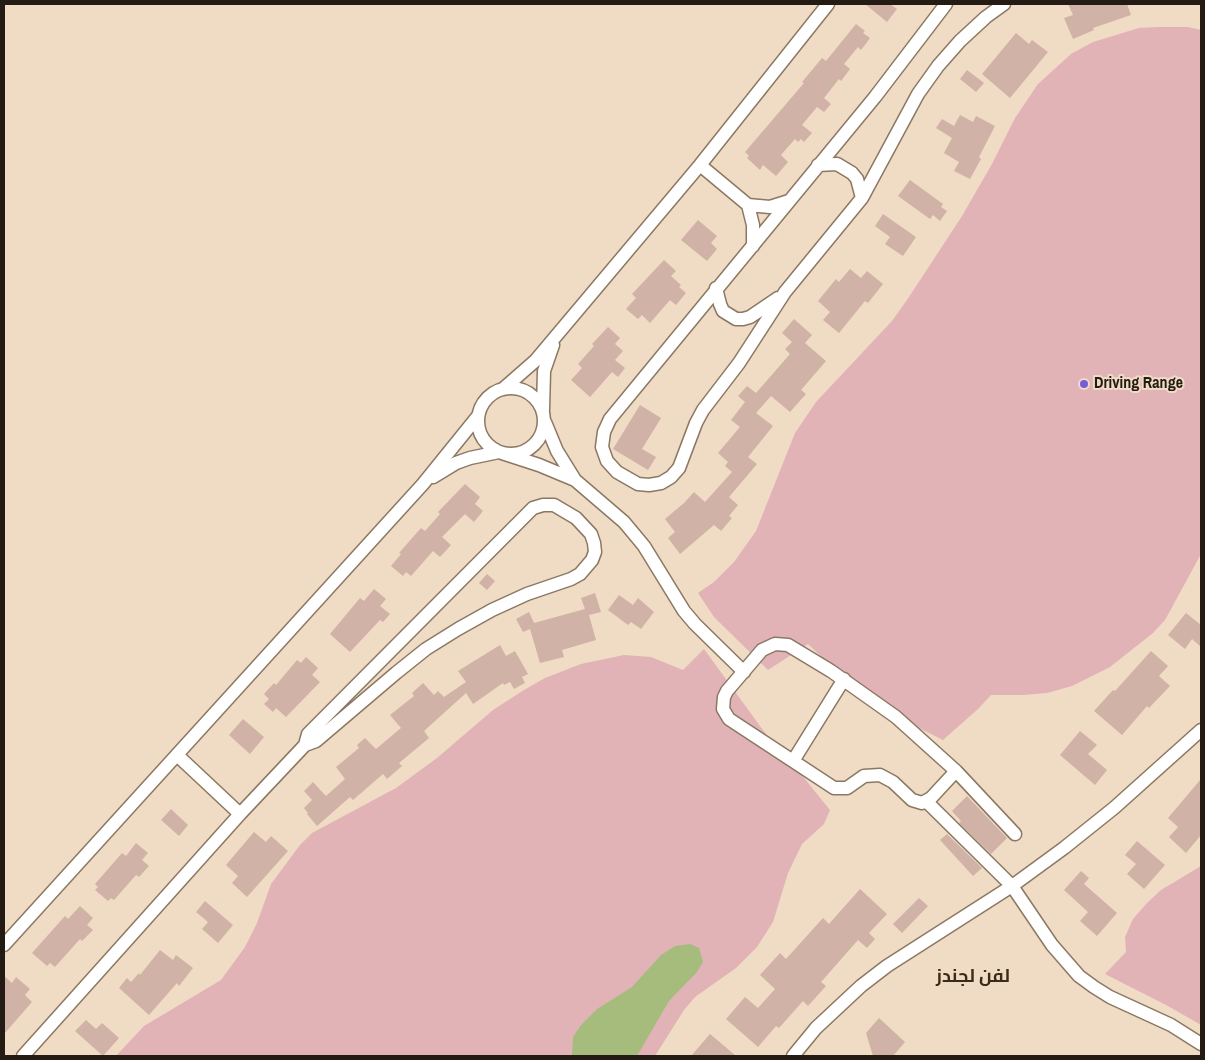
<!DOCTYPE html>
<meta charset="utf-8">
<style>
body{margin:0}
#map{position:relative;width:1205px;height:1060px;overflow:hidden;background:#f0dbc4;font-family:"Archivo Narrow",sans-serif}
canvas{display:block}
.frame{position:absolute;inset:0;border:5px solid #241c14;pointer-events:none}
</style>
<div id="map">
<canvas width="1205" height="1060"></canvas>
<div class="frame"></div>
</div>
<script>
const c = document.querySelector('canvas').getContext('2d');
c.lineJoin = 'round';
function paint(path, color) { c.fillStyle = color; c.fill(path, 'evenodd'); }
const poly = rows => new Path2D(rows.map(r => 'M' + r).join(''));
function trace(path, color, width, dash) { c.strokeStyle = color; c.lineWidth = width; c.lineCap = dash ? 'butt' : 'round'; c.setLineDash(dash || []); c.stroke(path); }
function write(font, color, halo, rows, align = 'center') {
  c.font = font + ' "Archivo Narrow",Cairo,sans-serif'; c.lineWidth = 4; c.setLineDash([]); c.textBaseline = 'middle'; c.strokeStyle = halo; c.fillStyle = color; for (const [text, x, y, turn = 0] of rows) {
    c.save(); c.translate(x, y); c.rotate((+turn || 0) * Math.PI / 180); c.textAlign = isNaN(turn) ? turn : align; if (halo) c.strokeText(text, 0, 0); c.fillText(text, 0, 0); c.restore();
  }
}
paint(poly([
 [1158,27,1188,27,1201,30,1201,554,1165,620,1153,633,1110,667,1072,686,1047,693,1023,695,991,695,978,709,943,740,895,716,849,683,808,644,768,670,714,617,698,593,714,582,734,562,756,531,795,433,816,402,892,321,909,297,962,216,992,164,1015,118,1038,84,1071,54,1093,42,1139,28],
 [704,649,768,737,796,768,830,810,824,824,802,844,788,873,773,922,757,947,736,968,695,997,684,1010,655,1056,116,1056,144,1026,221,980,245,947,257,923,271,884,300,845,312,833,396,788,437,758,493,710,524,690,545,678,581,664,624,655,651,657,683,670],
 [1201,866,1201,1025,1168,1006,1105,974,1126,952,1125,937,1133,919,1147,903,1161,890]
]), '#e1b3b7');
paint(poly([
 [690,944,699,948,703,962,697,972,669,1001,637,1056,572,1056,573,1037,581,1025,597,1009,632,987,661,955,675,946]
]), '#a5bc7d');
paint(poly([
 [865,4,890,4,897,9,887,22],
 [1068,4,1127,4,1131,15,1093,28,1094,30,1073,39,1064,18,1073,15],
 [856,24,865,31,863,33,870,38,861,50,858,47,844,64,850,69,841,81,839,79,824,98,831,104,824,112,817,107,802,125,812,133,804,142,801,139,798,142,795,139,781,155,788,162,776,176,763,165,760,170,747,158,749,156,745,152,804,83,802,82,822,58,826,61],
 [1016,33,1029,44,1032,40,1048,52,1010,98,982,74],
 [967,70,984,83,976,92,960,79],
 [960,115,973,122,976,116,995,126,979,157,981,159,970,179,954,171,959,162,944,153,952,138,936,128,942,119,954,126],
 [910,180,943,204,941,207,947,211,940,221,933,215,930,219,898,196],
 [883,214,916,237,903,256,885,244,890,237,875,226],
 [698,220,717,236,711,243,717,249,707,261,681,240],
 [664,260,676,271,671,276,681,285,679,287,686,293,676,305,670,300,650,323,642,315,638,319,626,309,636,298,632,294],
 [850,269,861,278,867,271,883,284,868,303,865,301,839,333,823,320,830,312,818,301,836,279,839,282],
 [794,319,812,335,805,343,826,361,801,390,806,394,790,412,771,396,756,413,773,426,748,457,757,464,729,497,738,505,729,516,732,518,721,531,714,525,680,554,668,538,675,532,665,519,684,503,694,492,705,502,732,472,725,466,728,462,718,453,740,427,731,420,745,402,738,396,747,386,756,393,790,354,785,349,792,342,782,333],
 [608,327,620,338,615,344,623,351,615,360,625,368,618,377,612,372,590,397,571,380,582,368,578,364,594,346,592,344],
 [640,405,661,418,642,449,656,457,648,470,613,449],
 [465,484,480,497,475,504,483,511,474,522,465,514,442,537,451,545,440,557,433,551,411,576,406,572,403,576,391,566,401,554,399,553,421,528,425,531,440,514,438,512],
 [487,574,495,581,487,590,479,583],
 [374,589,386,599,380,606,390,614,383,622,380,620,350,652,330,634,360,598,364,601],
 [595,593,601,612,589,615,596,640,562,650,564,657,540,663,530,629,523,632,516,619,529,612,534,623,585,609,581,598],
 [619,595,633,605,638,598,654,612,641,629,631,622,628,625,608,610],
 [1186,613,1201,625,1201,647,1192,639,1185,649,1168,635],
 [500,645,506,656,515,651,528,674,522,677,525,683,514,689,510,682,504,685,503,683,473,704,466,693,424,731,429,738,399,763,402,766,387,779,383,774,353,800,350,797,317,826,307,814,308,813,304,808,312,800,304,791,313,782,326,796,345,779,336,767,359,748,357,745,365,738,376,749,401,728,390,715,414,696,412,693,423,683,434,695,438,691,444,697,466,682,458,671],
 [1151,651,1168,666,1159,676,1170,686,1149,708,1147,706,1122,735,1094,711,1113,690,1115,691],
 [306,657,318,668,312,675,320,682,286,717,276,708,273,712,264,704,269,699,264,694,274,683,276,685,297,660,301,663],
 [243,719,264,737,250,754,229,735],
 [1080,731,1097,745,1088,754,1107,770,1095,785,1060,755],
 [1201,779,1201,835,1186,853,1169,837,1178,827,1168,818],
 [967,796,1007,838,991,854,959,823,961,821,952,811],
 [171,809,188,825,179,836,161,820],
 [254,832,266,842,271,836,288,851,247,897,232,883,238,876,226,865],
 [947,834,982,868,973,876,940,840],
 [1137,841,1165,865,1144,889,1127,874,1136,864,1125,855],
 [136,843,148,853,142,860,149,866,139,877,136,875,114,900,111,898,108,901,95,890,98,887,95,884,122,853,126,856],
 [1081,871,1089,878,1084,884,1117,913,1097,936,1080,921,1088,912,1064,890],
 [860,889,887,914,869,933,875,939,867,948,858,940,821,982,826,986,808,1006,803,1001,779,1028,776,1026,758,1047,726,1019,745,997,758,1008,775,989,760,975,780,953,786,959,823,918,829,924],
 [919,898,928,906,902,933,893,924],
 [205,901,233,925,218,943,202,929,208,922,196,912],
 [80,906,93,918,87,925,93,930,82,941,80,939,55,967,50,963,47,966,32,953,65,916,68,919],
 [160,950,173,960,176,955,193,968,179,986,177,983,149,1015,119,988,127,978,131,982,139,973,140,975],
 [4,976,12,983,16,977,30,989,25,995,32,1002,4,1034],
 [879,1018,905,1042,893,1056,873,1056,866,1033],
 [86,1020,96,1029,102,1023,119,1038,103,1056,75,1031],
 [710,1034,716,1039,736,1056,691,1056]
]), '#d0b2a7');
const minor = poly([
 [946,4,875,97,610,419,604,432,602,447,607,461,617,472,638,484,649,485,661,483,671,477,679,468,696,423,703,410,739,363,785,292,862,198,918,94,938,66,960,41,986,17,1004,4],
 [700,165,748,205,770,207,789,201],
 [818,165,837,164,852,173,857,179,862,198],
 [748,205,753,225,753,246],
 [716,288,720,304,723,311,736,319,743,319,750,317,778,298],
 '478 421a33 33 0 1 1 66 0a33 33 0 1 1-66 0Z',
 [503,389,535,361,700,165,828,4],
 [543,410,544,371,553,345],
 [545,422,557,451,575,480],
 [502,453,539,465,575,480,624,522,644,546,684,611,695,624,744,672],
 [433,477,456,463,470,458,499,452],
 [177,755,240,814],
 [793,761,844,679],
 [956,771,931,798,922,803,912,800,893,782,880,775,864,776,847,788,834,788,729,719,723,709,724,697,727,691,762,650,775,644,788,645,831,671,896,717,956,771,1015,834],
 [927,802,1012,886,1052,945,1079,976,1094,987,1110,997,1171,1025,1201,1044],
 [4,945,423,484,478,416],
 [23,1056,240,814,305,745,316,741,396,673,426,649,458,629,492,610,527,594,571,579,580,574,592,560,595,552,594,543,591,534,576,518,554,505,543,505,533,508,308,734,305,745],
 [793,1056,816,1028,861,986,887,966,1012,886,1064,848,1114,808,1201,730]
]);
trace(minor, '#8b7863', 15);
trace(minor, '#fff', 12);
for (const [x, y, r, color] of [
 [1084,384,5,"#765cd6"]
]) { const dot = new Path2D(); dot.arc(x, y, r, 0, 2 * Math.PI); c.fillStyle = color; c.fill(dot); trace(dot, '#f0dbc4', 2); }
write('bold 16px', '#241c14', '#f0dbc4', [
 ["Driving Range",1094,384]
], 'left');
write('bold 18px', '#3c2b19', '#f0dbc4', [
 ["لفن لجندز",973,977]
]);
</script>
